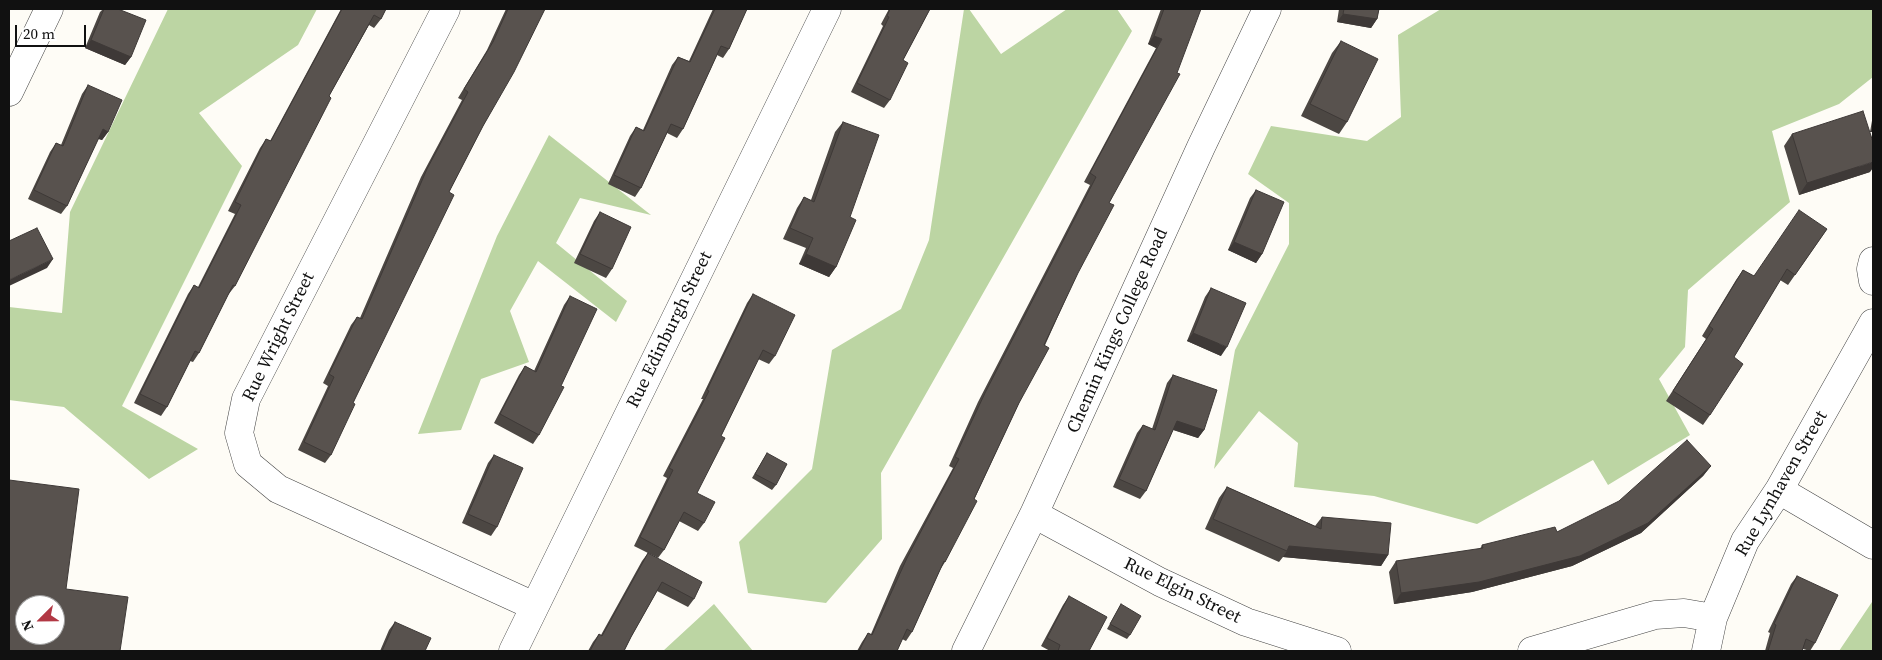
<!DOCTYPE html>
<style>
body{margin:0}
#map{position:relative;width:1882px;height:660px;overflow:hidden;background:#fefcf6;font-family:"Source Serif 4",serif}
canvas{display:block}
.frame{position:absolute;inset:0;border:10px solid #111;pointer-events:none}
.north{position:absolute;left:15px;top:595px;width:50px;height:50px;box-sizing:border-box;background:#fff;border:1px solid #a0a0a0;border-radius:50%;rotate:247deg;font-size:14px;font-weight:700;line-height:20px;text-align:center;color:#111}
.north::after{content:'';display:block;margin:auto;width:18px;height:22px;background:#b23844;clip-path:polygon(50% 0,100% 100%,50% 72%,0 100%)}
.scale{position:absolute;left:15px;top:25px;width:71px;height:22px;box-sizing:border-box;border:2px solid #111;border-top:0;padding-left:6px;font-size:15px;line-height:18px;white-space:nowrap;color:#111;-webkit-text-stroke:4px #fff;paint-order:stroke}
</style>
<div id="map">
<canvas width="1882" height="660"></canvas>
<div class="frame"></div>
<div class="north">N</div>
<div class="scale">20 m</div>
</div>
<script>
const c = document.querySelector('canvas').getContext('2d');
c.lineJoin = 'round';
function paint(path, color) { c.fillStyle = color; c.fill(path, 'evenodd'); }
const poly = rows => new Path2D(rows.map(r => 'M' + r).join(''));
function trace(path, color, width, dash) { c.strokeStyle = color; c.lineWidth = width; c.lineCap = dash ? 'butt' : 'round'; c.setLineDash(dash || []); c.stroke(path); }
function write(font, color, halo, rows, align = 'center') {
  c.font = font + ' "Source Serif 4",serif'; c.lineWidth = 5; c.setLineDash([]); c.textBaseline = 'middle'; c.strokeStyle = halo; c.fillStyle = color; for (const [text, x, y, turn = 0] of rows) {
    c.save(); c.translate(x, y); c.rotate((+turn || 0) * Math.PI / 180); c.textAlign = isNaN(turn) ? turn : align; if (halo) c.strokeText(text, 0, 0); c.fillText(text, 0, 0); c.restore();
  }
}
paint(poly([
 [168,9,317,9,298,45,199,113,242,166,122,406,198,449,149,479,64,407,9,400,9,307,62,313,70,212],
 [964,9,969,9,1001,54,1067,9,1117,9,1132,31,881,473,882,539,826,603,748,593,739,542,812,469,832,350,901,309,929,240],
 [1441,9,1873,9,1873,77,1839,104,1772,131,1790,202,1688,290,1685,347,1659,379,1690,435,1608,485,1593,460,1477,524,1374,496,1294,487,1298,443,1259,411,1214,469,1235,350,1289,244,1289,203,1248,174,1271,126,1367,141,1401,117,1398,35],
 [549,135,651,215,580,198,556,243,627,301,616,322,538,261,510,311,529,362,481,379,461,430,418,434,497,236],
 [1872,602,1873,651,1839,651],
 [714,604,753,651,663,651]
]), '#bcd5a3');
const minor = poly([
 [446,9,246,399,239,433,248,464,278,489,534,606],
 [9,92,49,9],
 [1873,261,1871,269,1873,281],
 [1779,490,1873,545],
 [1034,514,1160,582,1246,622,1337,651],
 [513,651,827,9],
 [966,651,1034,514,1201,147,1267,9],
 [1532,651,1655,615,1684,613,1713,618],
 [1706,651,1713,618,1745,541,1779,490,1873,323]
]);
trace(minor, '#444', 29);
trace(minor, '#fff', 28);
paint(poly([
 [103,9,118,9,131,57,125,65,85,48,100,12],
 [341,9,386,9,381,19,374,28,369,25,329,96,235,286,228,295,199,353,193,362,190,361,167,407,161,416,134,403,188,294,194,285,198,287,235,214,228,211,260,148,266,139,270,141],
 [506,9,545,9,483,126,449,192,353,403,331,455,325,463,298,450,328,386,323,383,351,325,357,317,360,318,421,177,462,100,458,98,487,50],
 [713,9,747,9,729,49,723,58,717,55,683,129,677,138,667,133,641,188,635,197,608,184,630,136,636,127,643,130,672,65,678,57,689,61],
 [889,9,930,9,903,60,890,100,884,108,851,92,883,26,881,24],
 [1161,9,1201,9,1109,203,1019,403,945,562,940,570,912,632,906,641,902,639,897,651,857,651,862,642,868,633,871,634,900,566,953,468,949,466,978,402,1090,185,1084,182,1156,48,1148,44],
 [1339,9,1379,9,1377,19,1371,28,1337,22],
 [1341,41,1347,122,1339,134,1301,116,1332,53],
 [88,85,108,132,102,140,98,139,67,206,61,214,28,199,50,152,56,143,61,145,82,94],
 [1873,115,1873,132,1870,132],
 [843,122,850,217,836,267,829,277,799,264,806,248,783,239,797,208,804,197,811,200,835,132],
 [1792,134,1870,172,1799,195,1784,146],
 [1256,190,1262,254,1256,263,1228,250,1250,198],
 [600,212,612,269,606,278,574,263,594,221],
 [1827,229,1788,285,1780,280,1734,357,1710,415,1703,425,1666,401,1706,339,1702,336,1736,280,1743,270,1753,276],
 [1211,288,1221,356,1187,341,1205,297],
 [753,294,775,356,769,364,758,359,721,436,697,493,704,523,698,531,679,521,664,550,658,558,634,546,667,478,663,476,703,399,701,399,747,303],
 [570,296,539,435,533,444,494,423,519,375,525,366,534,371,564,305],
 [1173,375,1204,430,1198,438,1173,430,1146,491,1140,499,1113,487,1137,433,1143,425,1152,429,1167,383],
 [767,453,776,485,772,490,752,478],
 [494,455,497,527,491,536,462,523,488,463],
 [1711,466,1703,476,1641,533,1572,566,1472,592,1394,604,1389,572,1396,561,1480,549,1482,545,1557,532],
 [1227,487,1315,526,1322,517,1388,555,1381,566,1283,557,1279,562,1205,529,1219,498],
 [648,553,694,599,688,607,657,591,631,637,624,651,588,651,593,642,599,634,601,635,642,561],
 [1797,576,1815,643,1810,651,1803,649,1802,651,1765,651,1770,633,1768,632,1791,584],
 [1069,596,1089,651,1050,651,1041,646,1063,605],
 [1121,604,1130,635,1127,639,1107,629],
 [395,622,425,651,380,651,389,630]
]), '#4c4743');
paint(poly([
 [1343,14,1377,19,1371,28,1337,22],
 [1154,36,1162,39,1156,48,1148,44],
 [91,40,131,57,125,65,85,48],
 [1873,127,1873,132,1870,132],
 [103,129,108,132,102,140,97,138],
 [1873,162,1873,168,1870,172,1799,195,1807,183],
 [1234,242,1262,254,1256,263,1228,250],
 [806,254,836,267,829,277,799,264],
 [53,259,47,268,9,286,9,280],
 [1193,333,1227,347,1221,356,1187,341],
 [1177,421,1204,430,1198,438,1171,429],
 [1711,466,1703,476,1641,533,1572,566,1472,592,1394,604,1401,593,1580,556],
 [1289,546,1388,555,1381,566,1283,557,1287,551]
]), '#3e3937');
const building = poly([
 [104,9,118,9,146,20,131,57,91,40,104,9],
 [342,9,386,9,381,19,374,15,329,96,331,98,235,286,233,285,199,353,195,351,167,407,140,394,194,285,199,288,241,205,235,202,266,139,271,141,342,9],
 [508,9,545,9,514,72,483,126,449,192,454,195,353,403,355,404,331,455,304,442,334,377,329,374,357,317,362,319,427,169,468,92,464,89,493,42,508,9],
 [715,9,747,9,729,49,721,46,683,129,671,124,641,188,614,175,636,127,644,131,678,57,690,62,715,9],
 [890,9,930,9,903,60,908,63,890,100,857,83,889,17,887,16,890,9],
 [1164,9,1201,9,1177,73,1180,74,1109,203,1114,205,1078,273,1044,345,1049,348,1019,403,974,499,977,501,945,562,944,561,912,632,907,629,897,651,859,651,868,633,872,635,907,558,959,459,955,457,985,393,1096,177,1090,173,1162,39,1154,36,1164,9],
 [1344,9,1379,9,1377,19,1343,14,1344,9],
 [1341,41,1378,59,1347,122,1310,104,1341,41],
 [88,85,122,100,108,132,103,129,67,206,34,190,56,143,63,146,88,85],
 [1863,111,1873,142,1873,162,1807,183,1792,134,1863,111],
 [843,122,879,135,850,217,856,220,836,267,806,254,813,238,790,228,804,197,814,202,843,122],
 [1256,190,1284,202,1262,254,1234,242,1256,190],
 [1799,210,1827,229,1795,275,1787,269,1734,357,1743,364,1710,415,1673,391,1713,329,1709,326,1743,270,1754,276,1799,210],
 [600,212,631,227,612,269,580,254,600,212],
 [37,228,53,259,9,280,9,241,37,228],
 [1211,288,1246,303,1227,347,1193,333,1211,288],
 [753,294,795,315,775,356,763,350,721,436,725,438,697,493,715,502,704,523,684,512,664,550,640,537,673,470,669,468,709,391,707,390,753,294],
 [570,296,597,309,561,386,564,387,539,435,500,414,525,366,536,372,570,296],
 [1173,375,1217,390,1204,430,1177,421,1146,491,1119,479,1143,425,1155,430,1173,375],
 [1687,440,1711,466,1648,523,1580,556,1479,582,1401,593,1396,561,1483,548,1482,545,1555,527,1557,532,1619,501,1687,440],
 [767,453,787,464,776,485,755,474,767,453],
 [494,455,523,468,497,527,468,514,494,455],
 [9,480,79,489,66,589,128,597,120,651,9,651,9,480],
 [25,605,55,605,55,635,25,635,25,605],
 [1227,487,1321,529,1322,517,1391,523,1388,555,1289,546,1287,551,1213,519,1227,487],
 [648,553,702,582,694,599,662,582,631,637,624,651,590,651,599,634,602,636,648,553],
 [1797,576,1838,595,1815,643,1806,639,1802,651,1768,651,1776,625,1774,624,1797,576],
 [1069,596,1107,617,1089,651,1058,651,1060,645,1047,638,1069,596],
 [1121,604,1141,616,1130,635,1110,624,1121,604],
 [395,622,431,638,425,651,382,651,395,622]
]);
paint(building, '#58524e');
trace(building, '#3e3937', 1);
write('18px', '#111', '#fff', [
 ["Rue Edinburgh Street",670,330,-64],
 ["Chemin Kings College Road",1118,331,-66],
 ["Rue Wright Street",279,337,-64],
 ["Rue Lynhaven Street",1782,484,-60],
 ["Rue Elgin Street",1182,591,26]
]);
</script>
